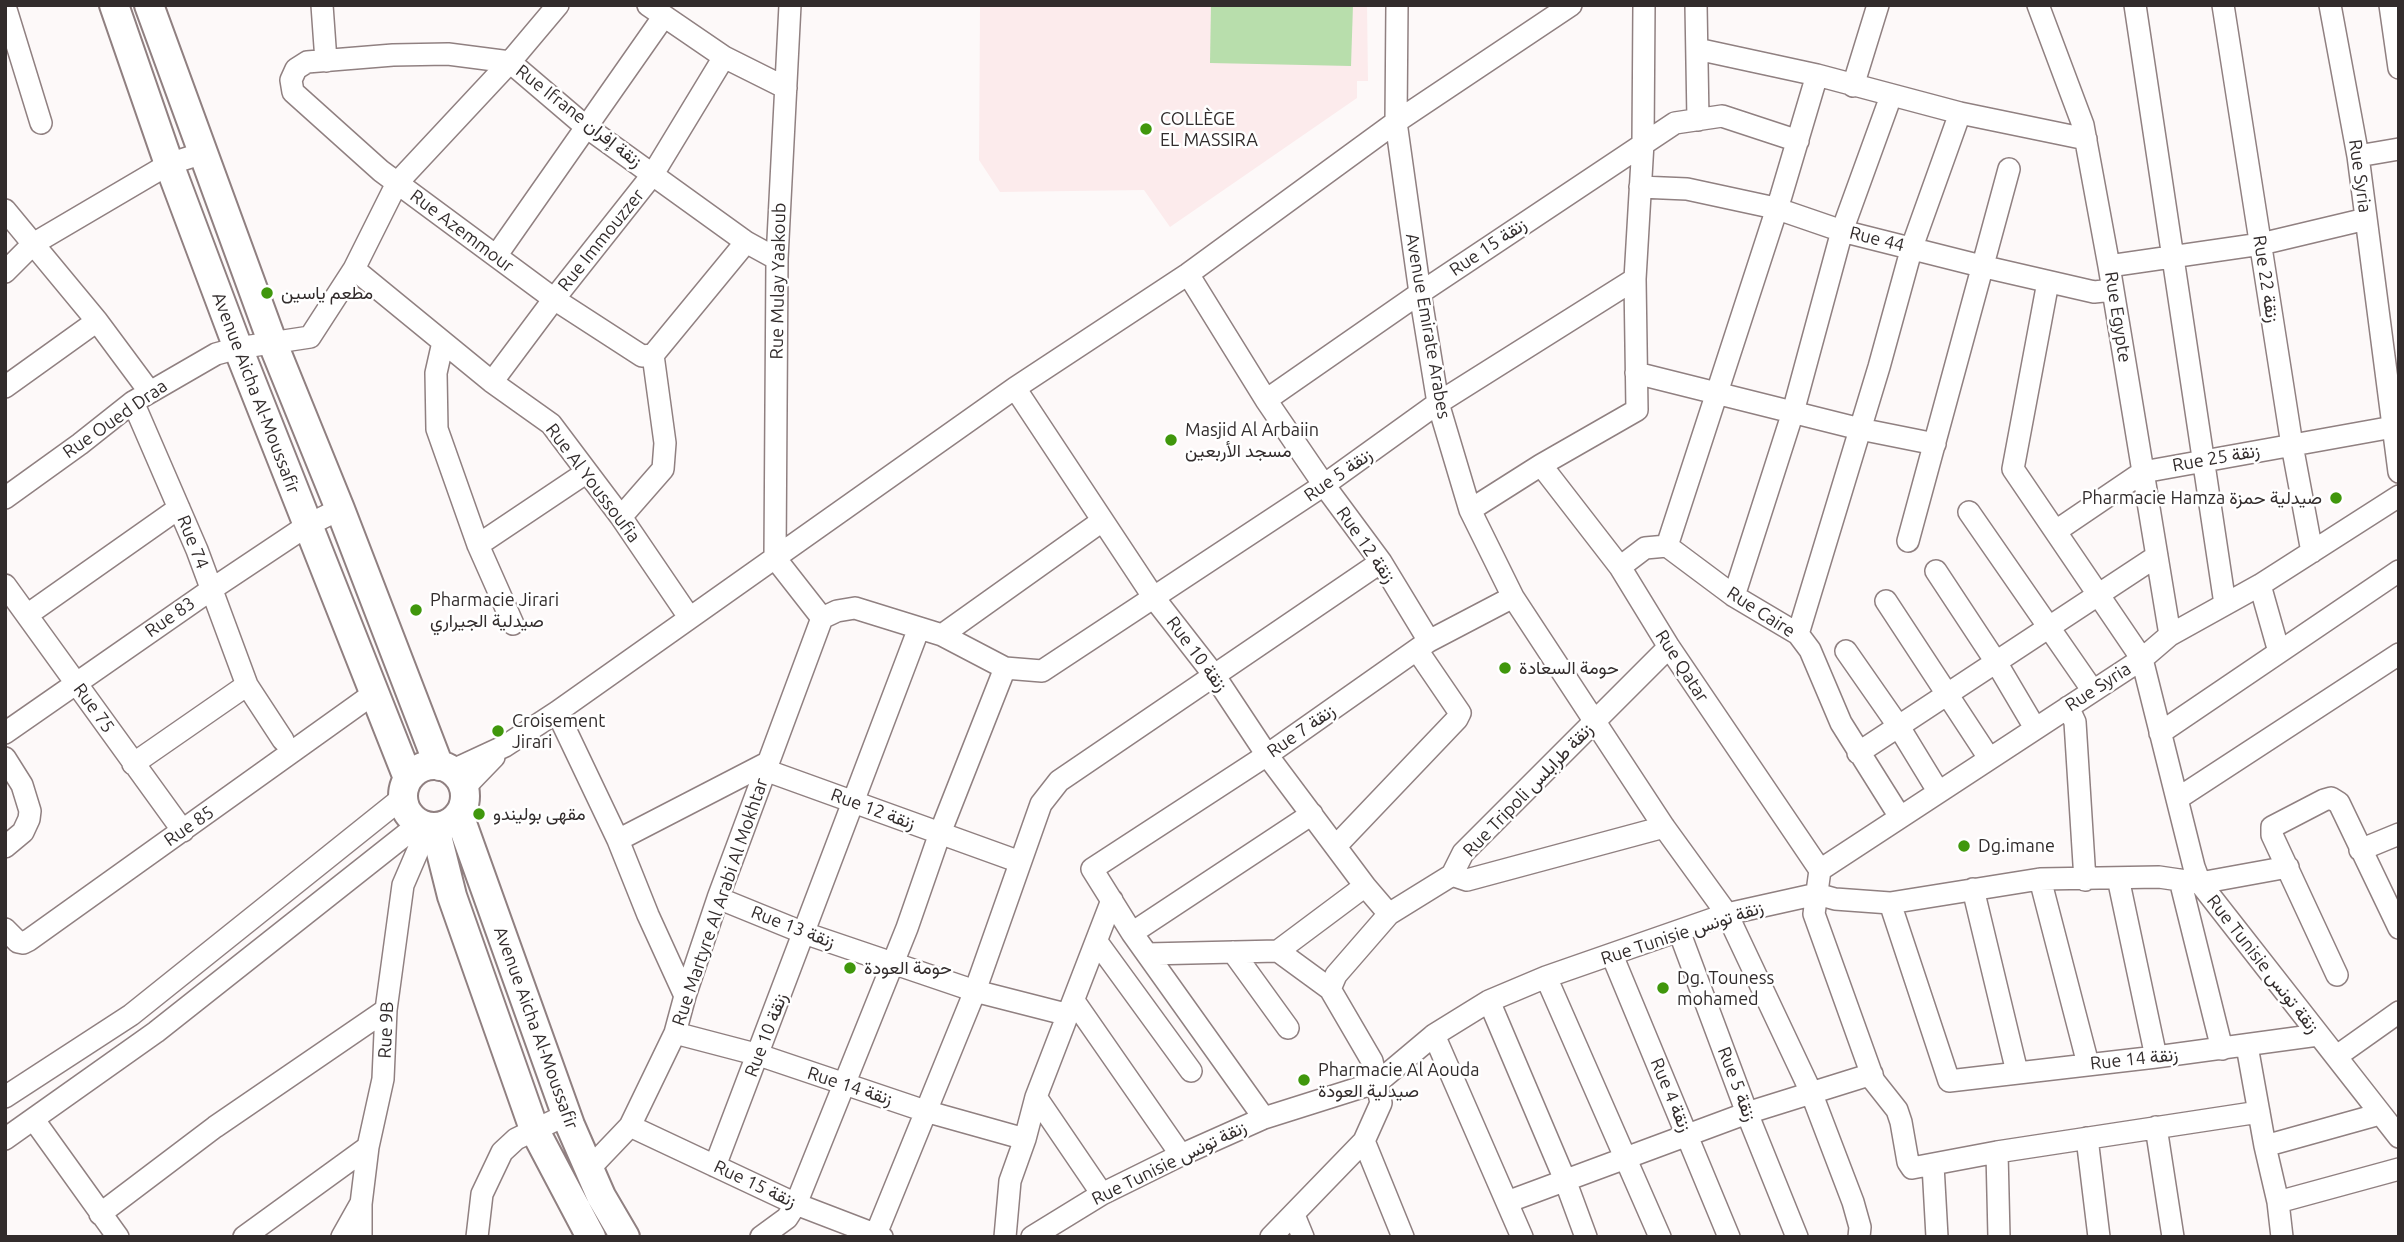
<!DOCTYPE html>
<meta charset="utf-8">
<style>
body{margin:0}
#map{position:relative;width:2404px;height:1242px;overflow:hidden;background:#fdf9f9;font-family:Ubuntu,sans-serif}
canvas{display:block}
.frame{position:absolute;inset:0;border:7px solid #322c2c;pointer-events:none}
</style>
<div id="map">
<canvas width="2404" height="1242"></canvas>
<div class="frame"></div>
</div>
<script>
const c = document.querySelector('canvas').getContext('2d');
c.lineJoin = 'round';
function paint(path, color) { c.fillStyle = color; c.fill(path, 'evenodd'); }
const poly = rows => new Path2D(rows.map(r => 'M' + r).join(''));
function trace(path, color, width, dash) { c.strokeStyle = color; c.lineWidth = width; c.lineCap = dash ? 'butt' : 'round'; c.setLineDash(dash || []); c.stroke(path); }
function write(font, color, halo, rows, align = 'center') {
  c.font = font + ' Ubuntu,Vazirmatn,sans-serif'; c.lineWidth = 5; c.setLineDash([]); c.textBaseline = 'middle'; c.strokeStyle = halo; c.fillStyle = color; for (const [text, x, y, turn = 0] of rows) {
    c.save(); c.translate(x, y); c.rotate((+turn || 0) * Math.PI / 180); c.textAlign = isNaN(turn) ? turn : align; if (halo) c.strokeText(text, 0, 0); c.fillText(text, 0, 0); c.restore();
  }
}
paint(poly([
 [980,5,1367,5,1368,81,1357,81,1357,98,1170,227,1144,190,1000,192,979,160]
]), '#fcebec');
paint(poly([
 [1211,5,1353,5,1351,66,1210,63]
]), '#b8deac');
const minor = poly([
 [322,5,326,61],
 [648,5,724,57,786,88],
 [790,5,777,259,775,558,822,618,837,611,855,608,942,635,1005,668,1042,671,1324,485,1438,403,1635,279],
 [1397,5,1396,122,1420,293,1438,403,1470,510,1513,597,1664,827,1727,914,1811,1092,1853,1202,1860,1227,1859,1237],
 [1696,5,1698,120],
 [2038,5,2083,125,2109,266,2170,635],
 [2135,5,2225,604],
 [2223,5,2292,445,2312,552],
 [2330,5,2358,156,2399,472],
 [2390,5,2399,68],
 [5,6,41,123],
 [1697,49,1817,75,1960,113,2086,139],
 [1853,86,1878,5],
 [2358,156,2399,149],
 [1640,187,1687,189,1775,208,1842,231,1981,266,2094,292,2113,290],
 [5,210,97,321,149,391],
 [746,242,653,355,642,356,554,299,381,171,293,92,291,80,296,69,307,62,393,55,448,54,510,62,585,126,746,242,777,259],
 [496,256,664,16],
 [2109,266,2261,244,2366,219],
 [354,269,492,382,551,424,621,517,689,617],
 [5,272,33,244,169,164,203,153],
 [1188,274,1266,400,1324,485,1381,562,1429,641],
 [2048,282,2013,469,2142,659,2194,867,2200,883,2288,867],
 [443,342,436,373,437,429,478,545,513,624],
 [1636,373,1860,429,1935,444],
 [492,382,554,299,653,174,724,57],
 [5,387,97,321],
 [1015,388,1154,598,1214,675,1267,755,1365,886,1389,914],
 [1266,400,1420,293,1675,123,1722,116,1798,141],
 [133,402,197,550,247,685,283,740],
 [1541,465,1620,567,1669,647,1820,870],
 [5,498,80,444,133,402,216,354,238,348,310,337,354,269,397,183,510,62,558,5],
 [1470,510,1541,465,1637,410,1635,279,1643,143,1644,5],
 [1969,512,2093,691],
 [621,517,663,469,665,443,653,355],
 [2056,531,2143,472,2393,427],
 [1908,541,2009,169],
 [478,545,587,472],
 [1667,546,1781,196,1817,75],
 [1620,567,1645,548,1667,546,1734,596,1798,634,1810,650,1841,723,1900,817],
 [1936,571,1996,662,2035,728],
 [5,585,183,831],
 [2260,585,2279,652],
 [1734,596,1793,412,1842,231,1891,96],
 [1886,601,1989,758],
 [27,615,179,508],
 [1798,634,1879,367,1912,247,1960,113],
 [942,635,1102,521],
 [1846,651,1899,727,1938,791],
 [2068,707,2075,722,2085,880],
 [557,712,618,840,648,915,685,996],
 [5,733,212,589,308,525,340,509],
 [2160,733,2399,571],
 [1858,753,2157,556],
 [5,758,22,785,30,811,29,819,23,832,5,847],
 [133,764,247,685],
 [765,770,1020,862],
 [451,771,505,746,557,712,1015,388,1188,274,1396,122,1571,5],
 [465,787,494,757],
 [2177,799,2399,654],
 [618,840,767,763],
 [1336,846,1457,719,1460,713,1417,650],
 [2360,850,2399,834],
 [1452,875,1467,880,1664,827],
 [2118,878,2156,1057],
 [2040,879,2088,1064],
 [2180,880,2222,1049],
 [1973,889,2017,1072],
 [718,898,804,933,975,991,1069,1015],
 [1890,903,1949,1081,2156,1057,2318,1035],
 [5,929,18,942,23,943,29,940,373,694],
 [1679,931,1747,1113,1797,1237],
 [1132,933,1312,814],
 [1097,942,1191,1071],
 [1278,951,1365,886],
 [1233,952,1288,1028],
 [1147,954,1278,951,1330,989,1372,1061,1381,1103,1364,1141,1271,1237],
 [1612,955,1729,1237],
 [2337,975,2272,835,2272,827,2324,800,2331,798,2339,803,2399,928],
 [1546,977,1660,1237],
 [1330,989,1336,975,1389,914,1452,875,1463,853,1669,647],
 [1074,1001,1181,1155],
 [1489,1001,1565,1180,1586,1237],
 [675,1033,759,1055,925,1111,1025,1139],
 [1434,1035,1522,1237],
 [2247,1046,2265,1146,2278,1202,2282,1237],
 [2337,1056,2399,1012],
 [5,1097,131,1015,402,798],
 [1036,1097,1102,1194],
 [2259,1112,1997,1152,1912,1168,1908,1162,1901,1122,1897,1110,1874,1081,1814,914,1820,870,2142,659,2170,635,2260,585,2399,496],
 [1264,1118,1132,933,1092,869,1267,755,1429,641,1513,597],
 [34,1120,118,1237],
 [630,1126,796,1204,882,1237],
 [2156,1127,2173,1237],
 [2087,1138,2099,1237],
 [5,1139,156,1032,419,824],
 [1364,1141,1403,1237],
 [2265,1146,2380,1114],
 [1997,1152,1999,1237],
 [1933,1165,1937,1237],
 [715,1166,919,628],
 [589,1169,630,1126,675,1033,685,996,718,898,822,618],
 [1507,1202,1747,1113,1872,1074],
 [2278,1202,2399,1169],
 [100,1214,215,1127,386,1010],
 [1294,1215,1303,1237],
 [876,1234,975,991,1041,804,1059,781,1381,562],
 [244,1237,368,1147],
 [342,1237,360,1205],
 [361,1237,361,1204,368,1147,383,1079,386,1010,403,885,428,827],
 [477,1237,482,1194,502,1152,516,1139,566,1115],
 [761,1237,787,1218,796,1204,907,928,940,833,1005,668],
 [1005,1237,1010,1181,1025,1139,1036,1097,1112,900],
 [1032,1237,1102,1194,1181,1155,1264,1118,1378,1082,1434,1035,1489,1001,1546,977,1727,914,1817,894,1835,899,1890,903,2040,879,2159,877,2200,883,2399,1137]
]);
const major = poly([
 [114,5,169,164,238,348,408,778],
 [149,5,273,344,340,509,439,766],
 '403 796a31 31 0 1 1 62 0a31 31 0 1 1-62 0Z',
 [459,815,570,1125,601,1196,625,1237],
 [435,828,452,896,534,1129,591,1237]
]);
trace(minor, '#908081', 24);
trace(major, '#908081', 32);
trace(minor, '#fff', 21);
trace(major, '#fff', 28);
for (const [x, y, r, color] of [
 [1146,129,7,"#40970c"],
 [267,293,7,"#40970c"],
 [1171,440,7,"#40970c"],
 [2336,498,7,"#40970c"],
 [416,610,7,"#40970c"],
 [1505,668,7,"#40970c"],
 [498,731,7,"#40970c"],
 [479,814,7,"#40970c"],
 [1964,846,7,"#40970c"],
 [850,968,7,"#40970c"],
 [1663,988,7,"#40970c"],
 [1304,1080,7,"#40970c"]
]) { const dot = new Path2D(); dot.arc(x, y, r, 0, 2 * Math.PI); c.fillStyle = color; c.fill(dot); trace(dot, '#fff', 2.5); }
write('18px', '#322c2c', '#fff', [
 ["Rue Ifrane زنقة إفران",579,116,38],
 ["Rue Syria",2360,176,82],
 ["Rue Azemmour",462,231,37],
 ["Rue 44",1877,239,14],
 ["Rue Immouzzer",601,240,-51],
 ["Rue 15 زنقة",1488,247,-34],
 ["Rue 22 زنقة",2266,279,81],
 ["Rue Mulay Yaakoub",778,281,-89],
 ["Rue Egypte",2118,317,81],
 ["Avenue Emirate Arabes",1428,326,80],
 ["Avenue Aicha Al-Moussafir",256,393,69],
 ["Rue Oued Draa",115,419,-35],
 ["Rue 25 زنقة",2216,458,-10],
 ["Rue 5 زنقة",1338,475,-35],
 ["Rue Al Youssoufia",593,483,53],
 ["Rue 74",193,542,68],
 ["Rue 12 زنقة",1366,545,55],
 ["Rue Caire",1761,612,33],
 ["Rue 83",170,617,-35],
 ["Rue 10 زنقة",1197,654,53],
 ["Rue Qatar",1682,666,57],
 ["Rue Syria",2098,687,-33],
 ["Rue 75",94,708,54],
 ["Rue 7 زنقة",1301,731,-35],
 ["Rue Tripoli زنقة طرابلس",1528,790,-46],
 ["Rue 12 زنقة",873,809,20],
 ["Rue 85",189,826,-35],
 ["Rue Martyre Al Arabi Al Mokhtar",720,902,-71],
 ["Rue 13 زنقة",793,927,21],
 ["Rue Tunisie زنقة تونس",1682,933,-18],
 ["Rue Tunisie زنقة تونس",2263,964,52],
 ["Avenue Aicha Al-Moussafir",536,1028,70],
 ["Rue 9B",386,1030,-87],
 ["Rue 10 زنقة",766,1035,-69],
 ["Rue 14 زنقة",2134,1059,-6],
 ["Rue 5 زنقة",1737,1084,69],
 ["Rue 14 زنقة",850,1086,18],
 ["Rue 4 زنقة",1671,1095,67],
 ["Rue Tunisie زنقة تونس",1169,1163,-26],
 ["Rue 15 زنقة",755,1184,25]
]);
write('18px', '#322c2c', '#fff', [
 ["COLLÈGE",1160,119],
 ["EL MASSIRA",1160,140],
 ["مطعم ياسين",281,293],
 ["Masjid Al Arbaiin",1185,430],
 ["مسجد الأربعين",1185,451],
 ["Pharmacie Hamza صيدلية حمزة",2322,498,"right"],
 ["Pharmacie Jirari",430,600],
 ["صيدلية الجيراري",430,621],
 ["حومة السعادة",1519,668],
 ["Croisement",512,721],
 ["Jirari",512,742],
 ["مقهى بوليندو",493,814],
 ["Dg.imane",1978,846],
 ["حومة العودة",864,968],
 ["Dg. Touness",1677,978],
 ["mohamed",1677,999],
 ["Pharmacie Al Aouda",1318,1070],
 ["صيدلية العودة",1318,1091]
], 'left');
</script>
